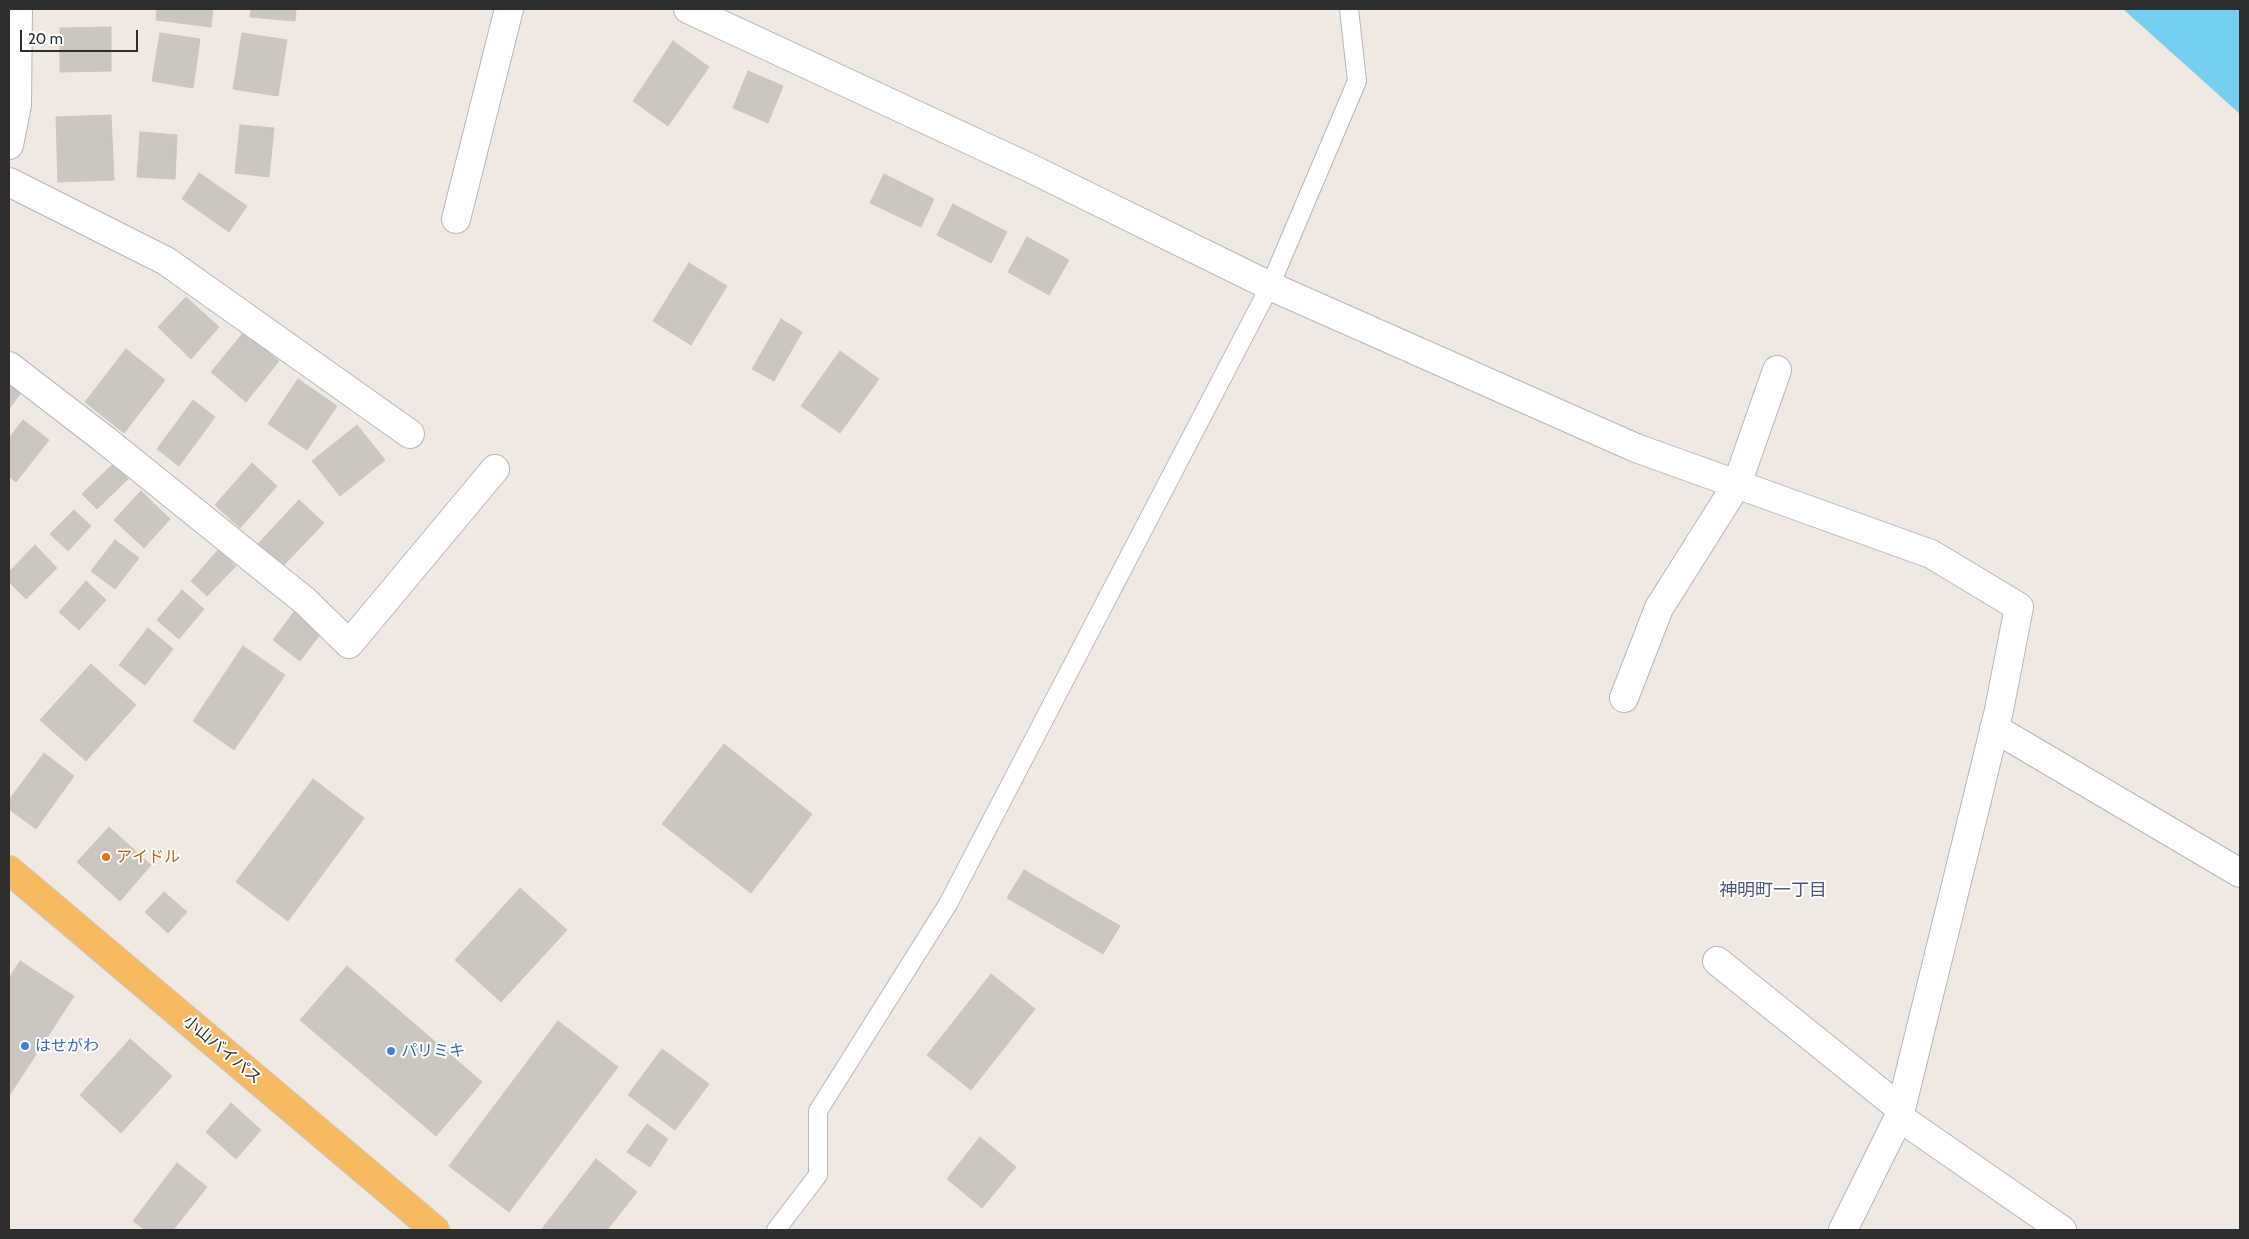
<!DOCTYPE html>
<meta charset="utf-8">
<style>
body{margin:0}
#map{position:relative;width:2249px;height:1239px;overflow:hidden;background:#efe9e1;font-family:Cabin,sans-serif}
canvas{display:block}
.frame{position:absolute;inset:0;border:10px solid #2e2e2e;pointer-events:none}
.scale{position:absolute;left:20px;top:30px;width:118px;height:22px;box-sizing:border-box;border:2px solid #2e2e2e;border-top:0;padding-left:6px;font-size:15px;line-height:18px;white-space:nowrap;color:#2e2e2e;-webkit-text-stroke:4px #fff;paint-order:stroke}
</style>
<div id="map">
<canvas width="2249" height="1239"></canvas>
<div class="frame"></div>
<div class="scale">20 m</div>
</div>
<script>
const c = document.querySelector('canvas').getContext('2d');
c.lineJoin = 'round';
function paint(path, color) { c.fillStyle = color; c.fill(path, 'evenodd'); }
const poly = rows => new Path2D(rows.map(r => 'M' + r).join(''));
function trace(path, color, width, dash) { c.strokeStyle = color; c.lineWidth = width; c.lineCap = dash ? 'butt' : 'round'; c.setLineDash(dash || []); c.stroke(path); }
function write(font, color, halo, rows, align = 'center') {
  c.font = font + ' Cabin,"Noto Sans JP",sans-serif'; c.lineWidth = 4; c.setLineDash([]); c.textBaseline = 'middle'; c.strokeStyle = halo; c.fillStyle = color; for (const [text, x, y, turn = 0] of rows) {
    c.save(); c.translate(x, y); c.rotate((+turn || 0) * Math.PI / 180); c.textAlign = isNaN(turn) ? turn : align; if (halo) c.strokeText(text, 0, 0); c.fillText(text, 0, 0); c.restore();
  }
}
paint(poly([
 [2123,9,2240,9,2240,114]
]), '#75cff0');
const building = poly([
 [157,9,213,9,211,27,156,20,157,9],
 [251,9,296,9,295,21,250,17,251,9],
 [111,27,111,71,60,72,60,28,111,27],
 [160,33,200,39,193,88,152,81,160,33],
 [242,33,287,40,278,96,233,89,242,33],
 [673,41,709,67,668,126,633,101,673,41],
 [748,71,783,86,768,123,733,108,748,71],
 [111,115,114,180,58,182,56,117,111,115],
 [240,125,274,128,269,177,235,173,240,125],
 [140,132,177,135,175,179,137,177,140,132],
 [199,173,247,206,229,232,182,199,199,173],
 [884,174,934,199,921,227,870,203,884,174],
 [953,204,1007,232,991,263,937,235,953,204],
 [1027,237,1069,260,1049,295,1008,272,1027,237],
 [689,263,727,286,691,345,653,321,689,263],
 [186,297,219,327,191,359,158,327,186,297],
 [781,319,802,332,774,381,752,369,781,319],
 [244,332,279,361,246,402,211,372,244,332],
 [126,349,165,380,124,433,85,402,126,349],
 [840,351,879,379,840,433,801,406,840,351],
 [298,379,337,406,307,450,268,424,298,379],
 [9,385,20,394,9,409,9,385],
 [193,400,215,417,179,466,157,449,193,400],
 [23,420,49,440,16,482,9,476,9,438,23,420],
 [357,425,385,460,340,496,312,461,357,425],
 [252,463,277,486,240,528,215,505,252,463],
 [113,464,128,479,97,509,82,494,113,464],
 [141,491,170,519,144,548,114,520,141,491],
 [299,500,324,523,280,569,256,546,299,500],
 [74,510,91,526,68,551,50,534,74,510],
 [115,540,139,558,115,589,91,571,115,540],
 [35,545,57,568,26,599,9,582,9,572,35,545],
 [218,550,236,566,207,596,191,581,218,550],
 [86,581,106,600,79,630,59,612,86,581],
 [182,590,204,609,179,639,157,620,182,590],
 [294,612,321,633,300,661,273,640,294,612],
 [148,628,173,649,145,685,119,665,148,628],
 [243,646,285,675,234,750,193,721,243,646],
 [91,664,136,705,86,761,40,720,91,664],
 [724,744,812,814,751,893,662,824,724,744],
 [44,753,74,776,36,829,9,809,9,800,44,753],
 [313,779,364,818,288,921,236,882,313,779],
 [109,827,151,865,120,901,77,862,109,827],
 [1024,870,1120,926,1103,954,1007,898,1024,870],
 [520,888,567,930,501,1002,455,960,520,888],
 [164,892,187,912,168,933,145,912,164,892],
 [20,961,74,996,9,1096,9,978,20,961],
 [347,966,482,1082,436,1136,300,1020,347,966],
 [991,974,1035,1009,971,1090,927,1055,991,974],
 [558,1021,618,1067,509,1212,449,1166,558,1021],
 [130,1039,172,1076,121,1133,80,1095,130,1039],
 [662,1049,709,1084,675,1130,628,1095,662,1049],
 [231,1103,261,1130,236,1159,206,1132,231,1103],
 [647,1124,668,1139,650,1167,627,1152,647,1124],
 [980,1137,1016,1167,982,1208,947,1179,980,1137],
 [596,1159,637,1192,607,1230,541,1230,596,1159],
 [177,1163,207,1187,173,1230,145,1230,133,1221,177,1163]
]);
paint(building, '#cbc7bf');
trace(building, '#cbc5ba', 1);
const service = poly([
 [776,1230,818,1175,818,1111,948,904,1270,286,1357,81,1349,9]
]);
const minor = poly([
 [688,9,1030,168,1270,286,1636,448,1931,554,2019,607,1999,710,1899,1117,1843,1230],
 [9,145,17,105,18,9],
 [9,182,166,261,410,434],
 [456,219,509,9],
 [9,366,104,439,305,601,349,644,495,469],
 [1624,698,1659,608,1737,484,1777,370],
 [1994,728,2240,873],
 [1717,961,1901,1109],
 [1899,1117,2062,1230]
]);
const trunk = poly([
 [9,870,435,1230]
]);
trace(service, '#b4b7c1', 20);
trace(minor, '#b4b7c1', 30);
trace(trunk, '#c9c9c9', 30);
trace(service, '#fff', 18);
trace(minor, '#fff', 28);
trace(trunk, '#f8ba60', 28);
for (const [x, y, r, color] of [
 [106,857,5,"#e8710a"],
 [25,1046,5,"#3f7fe0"],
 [391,1051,5,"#3f7fe0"]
]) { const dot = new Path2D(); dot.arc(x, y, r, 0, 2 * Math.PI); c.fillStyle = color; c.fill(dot); trace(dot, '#fff', 2); }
write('16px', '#c56008', '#fff', [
 ["アイドル",116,857]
], 'left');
write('16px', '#366cbe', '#fff', [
 ["はせがわ",35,1046],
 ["パリミキ",401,1051]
], 'left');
write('16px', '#2e2e2e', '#fff', [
 ["小山バイパス",222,1050,40]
]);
write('18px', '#4d5680', '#fff', [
 ["神明町一丁目",1773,891]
]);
</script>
